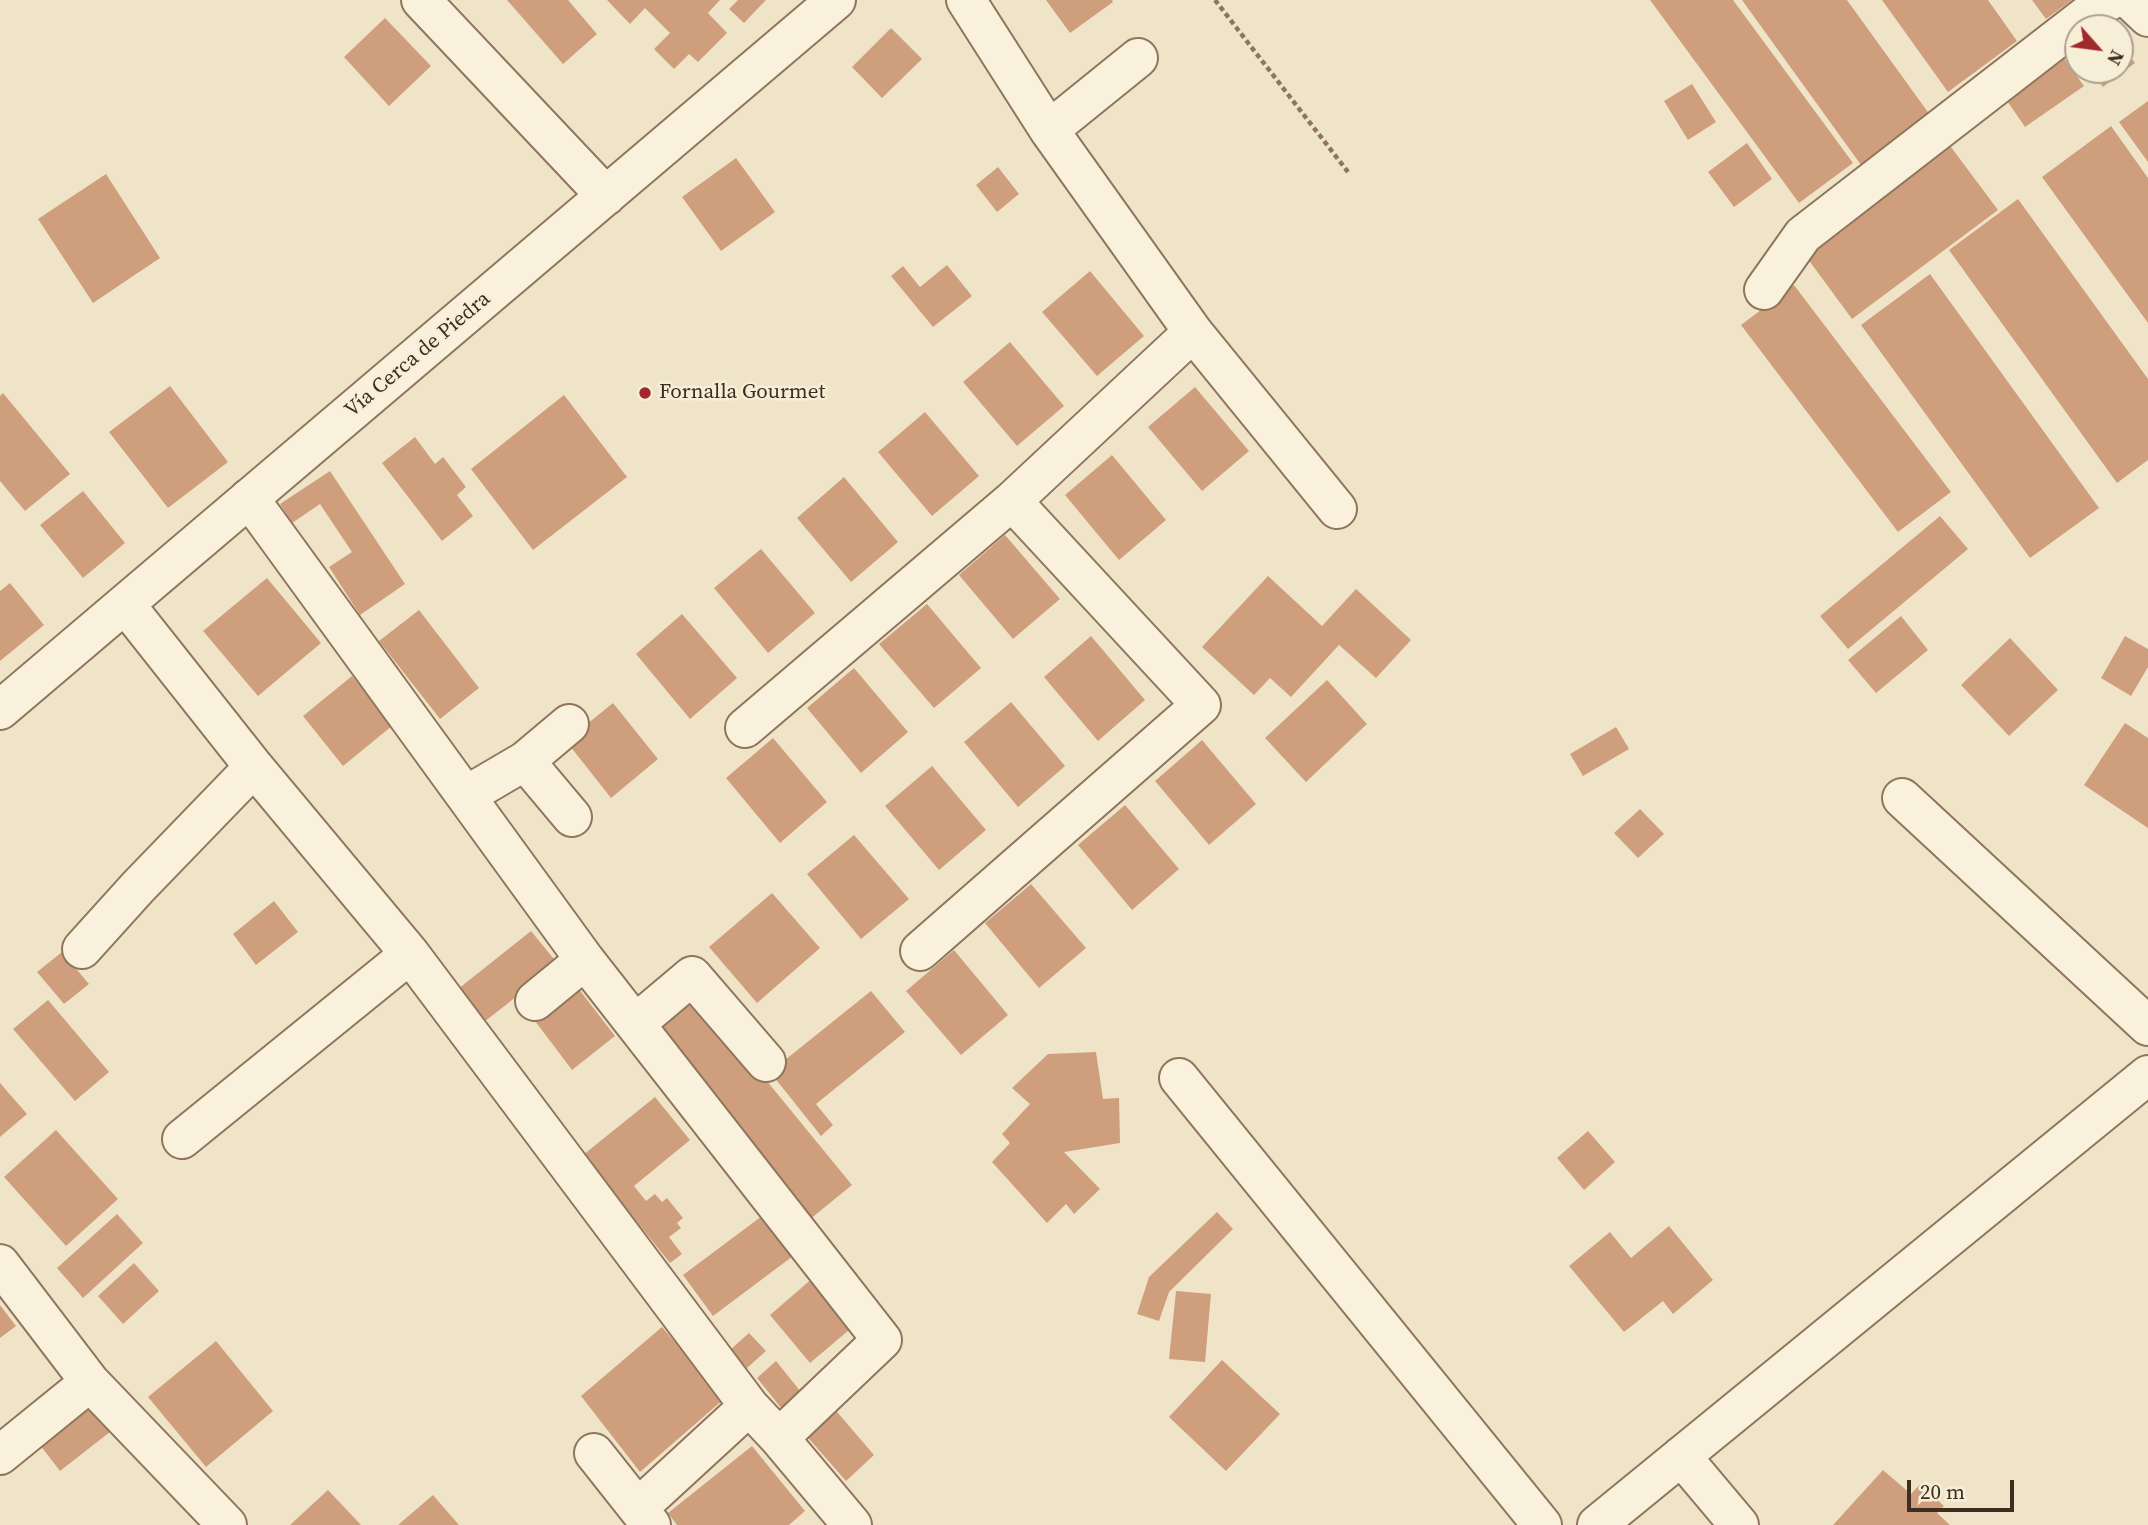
<!DOCTYPE html>
<meta charset="utf-8">
<style>
body{margin:0}
#map{position:relative;width:2148px;height:1525px;overflow:hidden;background:#f0e4c8;font-family:"Source Serif 4",serif}
canvas{display:block}
.north{position:absolute;left:2064px;top:14px;width:70px;height:70px;box-sizing:border-box;background:#f7eed8;border:2px solid #ada18e;border-radius:50%;rotate:118deg;font-size:19px;font-weight:700;line-height:28px;text-align:center;color:#3d2e20}
.north::after{content:'';display:block;margin:auto;width:24px;height:32px;background:#9e2a2b;clip-path:polygon(50% 0,100% 100%,50% 72%,0 100%)}
.scale{position:absolute;left:1907px;top:1480px;width:107px;height:32px;box-sizing:border-box;border:4px solid #3d2e20;border-top:0;padding-left:9px;font-size:21px;line-height:24px;white-space:nowrap;color:#3d2e20;-webkit-text-stroke:5px #f7eed8;paint-order:stroke}
</style>
<div id="map">
<canvas width="2148" height="1525"></canvas>
<div class="north">N</div>
<div class="scale">20 m</div>
</div>
<script>
const c = document.querySelector('canvas').getContext('2d');
c.lineJoin = 'round';
function paint(path, color) { c.fillStyle = color; c.fill(path, 'evenodd'); }
const poly = rows => new Path2D(rows.map(r => 'M' + r).join(''));
function trace(path, color, width, dash) { c.strokeStyle = color; c.lineWidth = width; c.lineCap = dash ? 'butt' : 'round'; c.setLineDash(dash || []); c.stroke(path); }
function write(font, color, halo, rows, align = 'center') {
  c.font = font + ' "Source Serif 4",serif'; c.lineWidth = 5; c.setLineDash([]); c.textBaseline = 'middle'; c.strokeStyle = halo; c.fillStyle = color; for (const [text, x, y, turn = 0] of rows) {
    c.save(); c.translate(x, y); c.rotate((+turn || 0) * Math.PI / 180); c.textAlign = isNaN(turn) ? turn : align; if (halo) c.strokeText(text, 0, 0); c.fillText(text, 0, 0); c.restore();
  }
}
paint(poly([
 [507,0,568,0,597,34,563,64],
 [607,0,720,0,708,13,727,33,698,62,689,54,674,69,654,49,670,33,645,8,630,24],
 [738,0,766,0,744,23,729,9],
 [1046,0,1112,0,1113,2,1070,33],
 [1650,0,1733,0,1853,163,1799,203],
 [1742,0,1847,0,1930,115,1861,165],
 [1882,0,1988,0,2017,41,1948,92],
 [2032,0,2072,0,2046,19],
 [385,18,431,66,389,106,344,57],
 [891,28,922,59,882,98,852,67],
 [2120,43,2135,63,2103,87,2091,70,2120,70],
 [2057,48,2084,86,2025,127,1999,89],
 [1692,84,1716,122,1688,140,1664,101],
 [2148,101,2148,162,2119,122],
 [2111,126,2148,178,2148,323,2042,177],
 [1747,143,1772,179,1734,207,1708,172],
 [1948,143,1998,210,1852,319,1802,251],
 [736,158,775,212,721,251,682,197],
 [998,167,1019,194,997,212,976,185],
 [106,174,160,258,93,303,38,219],
 [2018,199,2148,379,2148,460,2117,483,1949,250],
 [947,265,972,296,933,327,891,276,903,266,920,287],
 [1090,271,1144,336,1097,376,1042,312],
 [1930,274,2099,508,2030,558,1861,325],
 [1794,285,1951,492,1898,532,1741,325],
 [1010,342,1064,406,1017,446,963,382],
 [170,386,228,462,168,508,109,432],
 [1195,387,1249,451,1202,491,1148,427],
 [3,393,70,474,25,511,0,481,0,396],
 [564,395,627,477,533,550,471,469],
 [925,412,979,476,932,516,878,452],
 [415,437,435,464,443,457,466,487,457,495,473,516,442,541,382,463],
 [1112,455,1166,520,1119,560,1065,495],
 [330,471,405,584,360,615,329,567,352,552,320,504,292,523,280,504],
 [844,477,898,542,851,582,797,518],
 [83,491,125,543,83,578,40,525],
 [1940,516,1968,549,1848,649,1820,616],
 [1005,535,1060,599,1013,639,959,575],
 [761,549,815,613,768,653,714,588],
 [1268,576,1322,626,1356,589,1411,640,1376,678,1339,645,1291,697,1270,678,1254,695,1202,647],
 [267,578,321,643,258,696,203,631],
 [10,583,44,625,0,661,0,591],
 [927,604,981,668,934,708,879,644],
 [419,610,479,688,440,719,379,641],
 [682,614,737,678,690,719,636,654],
 [1901,616,1928,650,1876,693,1848,660],
 [1091,636,1145,700,1098,741,1044,677],
 [2125,636,2148,649,2148,667,2131,696,2101,678],
 [2010,638,2058,690,2009,736,1961,685],
 [854,668,908,732,861,773,807,708],
 [352,676,392,726,343,766,303,716],
 [1327,680,1367,724,1306,782,1265,738],
 [1011,702,1065,766,1018,807,964,742],
 [613,703,658,759,611,798,566,741],
 [2125,723,2148,738,2148,828,2084,785],
 [1616,727,1629,749,1583,776,1570,754],
 [773,738,827,802,780,843,726,778],
 [1202,740,1256,804,1209,845,1155,781],
 [932,766,986,830,939,870,885,806],
 [1125,805,1179,869,1132,910,1078,845],
 [1640,809,1664,834,1638,858,1614,833],
 [854,835,909,899,861,939,807,874],
 [1031,884,1086,948,1039,988,985,923],
 [772,893,820,948,757,1003,709,947],
 [274,901,298,932,256,965,233,934],
 [531,931,558,964,479,1026,453,993],
 [954,950,1008,1015,961,1055,906,991],
 [62,952,89,984,64,1004,37,972],
 [578,988,615,1036,572,1070,535,1021],
 [871,991,905,1032,816,1104,833,1125,821,1136,770,1072],
 [694,992,852,1185,809,1220,651,1027],
 [48,1000,109,1072,75,1101,13,1029],
 [1096,1052,1103,1099,1119,1098,1120,1143,1064,1152,1100,1189,1074,1214,1066,1204,1047,1223,992,1162,1010,1143,1002,1134,1030,1104,1012,1088,1048,1054],
 [0,1083,27,1114,0,1137],
 [655,1097,690,1140,634,1186,646,1201,655,1194,662,1202,667,1198,683,1218,677,1223,681,1228,669,1237,682,1254,670,1263,583,1155],
 [56,1130,118,1199,66,1246,4,1177],
 [1588,1131,1615,1162,1584,1190,1557,1158],
 [1217,1212,1233,1229,1169,1292,1159,1321,1137,1314,1149,1277],
 [117,1214,143,1243,83,1298,57,1268],
 [762,1216,793,1256,713,1316,683,1275],
 [1669,1226,1713,1280,1673,1314,1663,1301,1624,1332,1569,1266,1610,1232,1631,1258],
 [134,1263,159,1291,123,1324,98,1296],
 [814,1277,855,1325,810,1363,770,1315],
 [1176,1291,1211,1294,1205,1362,1169,1359],
 [0,1305,16,1326,0,1338],
 [662,1327,724,1399,640,1472,581,1396],
 [749,1333,766,1351,747,1368,730,1350],
 [216,1341,273,1411,206,1467,148,1397],
 [1222,1360,1280,1414,1226,1471,1169,1417],
 [776,1361,801,1392,782,1409,757,1378],
 [82,1397,110,1432,60,1471,33,1436],
 [832,1406,874,1455,846,1481,803,1432],
 [752,1446,805,1511,789,1525,677,1525,668,1513],
 [1883,1470,1911,1494,1920,1484,1944,1506,1937,1513,1950,1525,1833,1525],
 [328,1490,361,1525,290,1525],
 [433,1495,459,1525,398,1525]
]), '#cf9f7d');
const minor = poly([
 [421,0,606,196],
 [2130,0,2148,17],
 [1049,130,1138,58],
 [1764,290,1803,235,2095,9,2111,0],
 [1193,332,1337,509],
 [249,498,585,960,882,1340,779,1438],
 [125,604,254,767,410,954,749,1406,779,1438,852,1525],
 [0,710,836,0],
 [745,728,1012,501,1193,332,1049,130,966,0],
 [525,761,572,817],
 [467,795,525,761,569,724],
 [1902,798,2148,1026],
 [82,949,138,887,254,767],
 [920,951,1201,705,1012,501],
 [535,1001,585,960],
 [635,1024,692,976,766,1062],
 [1179,1078,1542,1525],
 [182,1139,410,954],
 [0,1264,90,1382,227,1525],
 [594,1453,651,1525],
 [0,1455,90,1382],
 [1681,1456,1739,1525],
 [638,1508,749,1406],
 [1597,1525,2148,1075]
]);
trace(minor, '#8d765c', 42);
trace(poly([
 [1215,0,1348,172]
]), '#8d765c', 4.5, [5, 3.5]);
trace(minor, '#faf1dc', 38);
for (const [x, y, r, color] of [
 [645,393,7,"#9e2a2b"]
]) { const dot = new Path2D(); dot.arc(x, y, r, 0, 2 * Math.PI); c.fillStyle = color; c.fill(dot); trace(dot, '#f7eed8', 2.5); }
write('21px', '#3d2e20', '#f7eed8', [
 ["Vía Cerca de Piedra",418,355,-40]
]);
write('21px', '#3d2e20', '#f7eed8', [
 ["Fornalla Gourmet",659,393]
], 'left');
</script>
